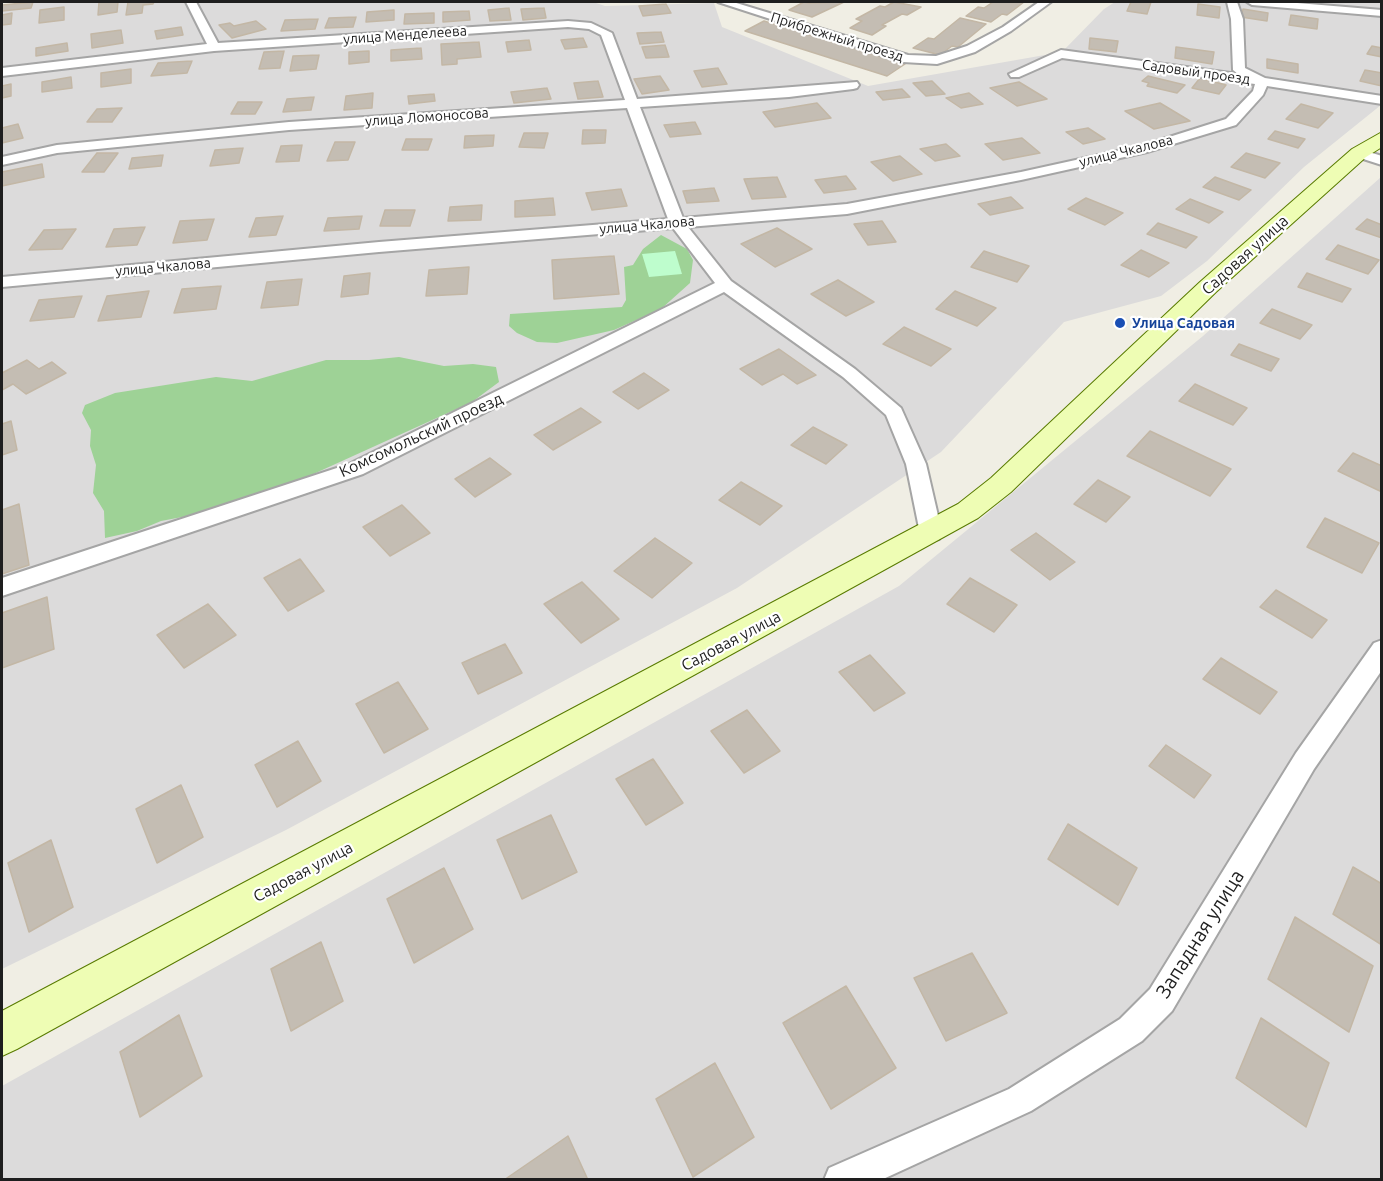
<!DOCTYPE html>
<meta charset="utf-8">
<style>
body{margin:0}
#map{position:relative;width:1383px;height:1181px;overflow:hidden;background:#f0eee4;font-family:Ubuntu,sans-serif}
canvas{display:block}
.frame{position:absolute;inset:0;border:3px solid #1e1e1e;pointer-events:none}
</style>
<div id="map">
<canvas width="1383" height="1181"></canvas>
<div class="frame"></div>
</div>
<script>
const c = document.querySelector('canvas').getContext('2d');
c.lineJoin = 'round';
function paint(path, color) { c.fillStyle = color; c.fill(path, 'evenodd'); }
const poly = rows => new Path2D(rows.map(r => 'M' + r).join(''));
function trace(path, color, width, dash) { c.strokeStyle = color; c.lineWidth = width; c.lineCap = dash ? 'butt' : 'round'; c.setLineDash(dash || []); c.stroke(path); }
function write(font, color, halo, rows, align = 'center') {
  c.font = font + ' Ubuntu,sans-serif'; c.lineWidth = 4.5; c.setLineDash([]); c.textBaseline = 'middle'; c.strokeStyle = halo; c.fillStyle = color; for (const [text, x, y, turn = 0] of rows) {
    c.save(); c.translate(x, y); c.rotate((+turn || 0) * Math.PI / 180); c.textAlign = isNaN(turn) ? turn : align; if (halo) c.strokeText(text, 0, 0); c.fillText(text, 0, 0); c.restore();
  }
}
paint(poly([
 [29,2,593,2,605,6,714,3,722,27,868,86,1062,52,1104,9,1115,2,1381,2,1381,105,1304,167,1207,261,1161,296,1064,322,941,452,737,588,286,830,2,969,2,5],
 [1381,177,1381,1179,2,1179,2,1086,899,586,1203,336]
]), '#dcdbdb');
paint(poly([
 [661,235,687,249,693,260,690,283,661,309,614,330,557,343,537,342,517,333,509,326,510,314,622,307,626,300,624,267,633,265,643,249],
 [399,357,444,366,473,364,496,367,499,382,472,402,309,476,198,514,161,521,137,531,105,538,104,511,93,493,96,465,90,446,91,430,82,413,85,405,115,393,216,377,252,381,326,360,369,360]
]), '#9ed296');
paint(poly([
 [675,251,682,274,649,277,642,254]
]), '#befdcd');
const building = poly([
 [33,2,31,8,2,11,2,5,33,2],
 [99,2,118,2,117,12,98,15,99,2],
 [128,2,154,2,153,4,143,5,142,13,126,15,128,2],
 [804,2,809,3,844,2,812,17,789,10,804,2],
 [894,2,921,7,907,15,902,14,882,25,886,26,872,35,850,28,862,21,856,19,880,6,885,7,894,2],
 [993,2,1024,2,1007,15,1002,14,991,22,966,16,978,7,984,8,993,2],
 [1131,2,1151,2,1147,14,1127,11,1131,2],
 [666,4,671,13,643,16,639,6,666,4],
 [1198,4,1220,7,1219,18,1197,15,1198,4],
 [64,7,64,20,39,23,40,10,64,7],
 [509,8,511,20,490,21,488,10,509,8],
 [544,8,546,18,523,20,521,9,544,8],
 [1243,9,1268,13,1267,21,1241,17,1243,9],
 [394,10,394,20,366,22,367,12,394,10],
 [469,11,470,20,443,22,443,12,469,11],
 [12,13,11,24,2,25,2,15,12,13],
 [434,13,434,23,404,24,405,14,434,13],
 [1291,15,1318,19,1317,29,1289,25,1291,15],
 [356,17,353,27,325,28,329,18,356,17],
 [960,18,986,24,958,47,952,46,940,55,913,48,928,38,934,39,960,18],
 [318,19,315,29,281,31,285,20,318,19],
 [256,21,266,29,232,38,219,25,230,23,234,26,256,21],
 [764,21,905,64,887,76,745,31,764,21],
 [181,27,183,35,157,39,155,31,181,27],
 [121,30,123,43,92,48,91,34,121,30],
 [661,32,664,42,640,44,637,33,661,32],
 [583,38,587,47,565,49,561,40,583,38],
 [1090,38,1118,41,1116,52,1089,49,1090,38],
 [529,40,531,50,508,52,506,42,529,40],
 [479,42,481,57,457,59,457,64,442,65,441,44,479,42],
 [67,43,68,51,36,56,36,48,67,43],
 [665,45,669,57,646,58,642,47,665,45],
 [1372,46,1382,48,1382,57,1367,54,1372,46],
 [1176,47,1214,52,1212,64,1175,58,1176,47],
 [421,48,422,59,391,61,391,50,421,48],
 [284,51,280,68,259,69,264,52,284,51],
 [369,51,369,62,349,64,349,52,369,51],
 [319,55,316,69,290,71,293,56,319,55],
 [1267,59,1298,64,1298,73,1267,68,1267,59],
 [192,61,187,73,151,76,158,63,192,61],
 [718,68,727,84,702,87,694,71,718,68],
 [131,69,131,83,101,87,101,73,131,69],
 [1365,70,1382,73,1382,86,1360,81,1365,70],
 [660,76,669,90,642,94,634,79,660,76],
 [1148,76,1185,85,1177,93,1147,86,1149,83,1142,81,1148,76],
 [71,77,72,88,42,92,42,82,71,77],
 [1200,78,1226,85,1219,94,1192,88,1200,78],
 [598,81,603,97,578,99,574,83,598,81],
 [932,81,945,94,926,96,913,83,932,81],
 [1019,82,1047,99,1017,106,990,88,1019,82],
 [11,84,11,96,2,98,2,86,11,84],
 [547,88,551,99,514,103,511,92,547,88],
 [902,89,910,97,883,100,876,92,902,89],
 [373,93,372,108,344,110,346,96,373,93],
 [969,93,983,104,961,108,946,98,969,93],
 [434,94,435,101,409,104,408,96,434,94],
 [314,97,311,110,283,112,287,99,314,97],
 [238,102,262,102,255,114,231,114,238,102],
 [817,103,831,118,775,127,763,112,817,103],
 [1160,103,1190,121,1154,129,1125,111,1160,103],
 [1301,104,1333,113,1318,128,1286,119,1301,104],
 [122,108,112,122,87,122,97,109,122,108],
 [695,122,701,134,670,137,664,125,695,122],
 [18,124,23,138,2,143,2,128,18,124],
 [1088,128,1105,139,1083,144,1066,132,1088,128],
 [583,130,606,130,605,143,582,144,583,130],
 [1275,131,1305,139,1298,148,1268,139,1275,131],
 [524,133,548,133,544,148,519,147,524,133],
 [494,135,493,146,464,148,465,136,494,135],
 [1022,138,1040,153,1003,160,985,144,1022,138],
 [406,139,432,139,428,150,402,150,406,139],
 [335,142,355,142,348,160,327,161,335,142],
 [946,144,960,156,935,161,920,149,946,144],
 [302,145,299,161,276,162,281,146,302,145],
 [243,148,239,163,210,166,215,150,243,148],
 [97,153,118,153,104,172,82,172,97,153],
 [1246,153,1280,163,1265,178,1231,167,1246,153],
 [163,155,161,166,129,169,132,158,163,155],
 [900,156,922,174,893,181,871,162,900,156],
 [42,164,44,177,2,186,2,172,42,164],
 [846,176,856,189,824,193,815,180,846,176],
 [777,177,786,197,752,199,744,179,777,177],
 [1215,177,1251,190,1239,200,1203,187,1215,177],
 [714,188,719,201,687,203,683,191,714,188],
 [621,189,627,206,592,210,586,193,621,189],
 [1011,197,1023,208,990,215,978,204,1011,197],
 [553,198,555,215,515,217,515,201,553,198],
 [1086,198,1123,213,1105,225,1068,209,1086,198],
 [1190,199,1223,212,1209,223,1176,209,1190,199],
 [482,205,481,220,448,221,450,207,482,205],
 [385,210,415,210,410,226,380,226,385,210],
 [283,216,276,235,249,237,256,218,283,216],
 [362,216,359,229,324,231,328,218,362,216],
 [214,219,207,240,173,243,180,221,214,219],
 [1367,219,1382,225,1382,238,1356,229,1367,219],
 [882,221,896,242,868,245,854,224,882,221],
 [1158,223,1197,237,1186,248,1147,234,1158,223],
 [145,227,137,245,106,247,114,229,145,227],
 [777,228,812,249,775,267,741,244,777,228],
 [76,229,62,249,29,250,44,230,76,229],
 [1338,245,1379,260,1368,274,1326,259,1338,245],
 [1141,250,1169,263,1149,277,1121,265,1141,250],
 [984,251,1029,266,1017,282,971,267,984,251],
 [614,256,619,294,554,299,552,260,614,256],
 [469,267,467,294,426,296,429,270,469,267],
 [370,273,368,294,341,297,344,276,370,273],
 [1307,273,1351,289,1342,302,1298,287,1307,273],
 [302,279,298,305,261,308,267,282,302,279],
 [838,280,874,302,846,316,811,294,838,280],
 [221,286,216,309,174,313,182,289,221,286],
 [149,291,141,317,98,321,107,296,149,291],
 [955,291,996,308,977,326,936,309,955,291],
 [82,296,74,317,30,321,39,300,82,296],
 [1272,309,1312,325,1300,339,1260,323,1272,309],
 [904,327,951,349,931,366,883,344,904,327],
 [1239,344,1279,359,1271,371,1231,355,1239,344],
 [779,349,816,375,797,384,783,374,762,385,740,369,779,349],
 [27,360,39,369,52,362,66,373,26,394,13,384,2,390,2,373,27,360],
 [644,373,669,390,638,409,613,392,644,373],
 [1195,384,1247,408,1233,425,1179,401,1195,384],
 [581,408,601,422,553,450,534,435,581,408],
 [11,421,17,450,2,455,2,424,11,421],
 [813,427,847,445,826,464,791,445,813,427],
 [1150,431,1231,469,1210,496,1127,456,1150,431],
 [1353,453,1382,466,1382,492,1338,471,1353,453],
 [490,458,511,474,475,497,455,479,490,458],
 [1098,480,1130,497,1106,522,1074,504,1098,480],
 [741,482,782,506,760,525,719,500,741,482],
 [19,504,29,565,2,574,2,510,19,504],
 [402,505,430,533,390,556,363,527,402,505],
 [1325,518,1379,543,1362,573,1307,547,1325,518],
 [1036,533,1075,562,1050,580,1011,550,1036,533],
 [655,538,692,563,652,598,614,571,655,538],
 [300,559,324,591,288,611,264,578,300,559],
 [970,578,1017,605,994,632,947,604,970,578],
 [582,582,619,619,581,643,544,604,582,582],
 [1276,590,1327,620,1312,638,1260,607,1276,590],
 [47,597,54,649,2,668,2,613,47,597],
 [208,604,236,635,184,668,157,635,208,604],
 [505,644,522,673,478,694,462,663,505,644],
 [870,655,905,693,874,711,839,672,870,655],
 [1221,658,1277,692,1260,714,1203,679,1221,658],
 [398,682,428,729,384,753,356,704,398,682],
 [747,710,780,751,744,773,711,731,747,710],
 [298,741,321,781,277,807,255,765,298,741],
 [1166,745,1211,775,1194,798,1149,766,1166,745],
 [653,759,683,803,646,825,616,779,653,759],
 [181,785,203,837,157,863,136,809,181,785],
 [551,815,577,872,522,899,497,840,551,815],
 [1068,824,1137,868,1118,905,1048,859,1068,824],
 [51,840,73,907,29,932,8,863,51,840],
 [1353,867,1382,884,1382,945,1333,914,1353,867],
 [444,868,473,929,414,963,387,899,444,868],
 [1295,917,1373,966,1349,1032,1268,979,1295,917],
 [321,942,343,1001,291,1031,271,969,321,942],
 [972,953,1007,1013,946,1041,914,978,972,953],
 [846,986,896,1068,831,1109,783,1023,846,986],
 [179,1015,202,1076,140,1117,120,1052,179,1015],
 [1261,1018,1329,1063,1306,1127,1236,1078,1261,1018],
 [715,1063,754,1137,693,1177,656,1099,715,1063],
 [568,1136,588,1180,504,1180,568,1136]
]);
paint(building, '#c4bdb3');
trace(building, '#c3b7a5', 1.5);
const street = poly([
 [186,2,196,2,218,43,568,21,591,23,612,33,637,99,857,82,859,85,857,88,853,89,789,97,640,107,683,218,847,204,1021,172,1144,145,1226,119,1253,91,1255,84,1062,58,1019,77,1011,77,1009,74,1061,50,1238,74,1233,70,1231,19,1227,2,1237,2,1243,19,1245,68,1265,78,1382,96,1382,104,1267,86,1263,95,1236,125,1147,152,1021,180,847,214,688,227,731,281,855,369,901,408,926,464,942,533,939,539,931,541,923,539,920,533,906,464,886,415,843,377,724,292,363,474,2,596,2,578,349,464,715,283,673,228,379,252,2,287,2,277,379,242,668,219,627,108,289,130,57,153,2,165,2,157,57,145,289,122,625,100,601,35,589,29,568,27,214,51,2,76,2,68,207,44,186,2],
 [718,2,733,2,908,55,936,56,967,46,1003,27,1039,2,1051,2,1011,31,975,52,937,64,903,62,718,2],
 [1247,2,1285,2,1382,10,1382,16,1252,5,1247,2],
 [1359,149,1382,156,1382,165,1354,156,1352,153,1354,150,1359,149],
 [1382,640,1382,670,1314,769,1172,1011,1142,1041,1031,1111,881,1180,824,1180,829,1168,1009,1089,1120,1019,1150,989,1296,753,1374,643,1382,640]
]);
const secondary = poly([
 [1382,132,1382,147,1366,157,1216,292,1011,492,978,518,17,1049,2,1056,2,1011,958,504,991,478,1200,282,1352,149,1382,132]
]);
trace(street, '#a5a5a5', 4);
trace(secondary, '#597b00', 2);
paint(street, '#fff');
paint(secondary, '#eefdb4');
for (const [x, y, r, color] of [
 [1120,323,6,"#1a4fb4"]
]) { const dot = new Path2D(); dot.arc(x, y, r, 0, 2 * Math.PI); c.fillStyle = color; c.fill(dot); trace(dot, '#fff', 2); }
write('14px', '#1e1e1e', '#fff', [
 ["улица Менделеева",405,35,-4],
 ["Прибрежный проезд",837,37,17],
 ["Садовый проезд",1196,72,8],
 ["улица Ломоносова",427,117,-4],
 ["улица Чкалова",1126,151,-14],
 ["улица Чкалова",647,225,-5],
 ["улица Чкалова",163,267,-5]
]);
write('bold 14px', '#164399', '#fff', [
 ["Улица Садовая",1132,323]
], 'left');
write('16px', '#1e1e1e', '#fff', [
 ["Садовая улица",1245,255,-42],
 ["Комсомольский проезд",421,435,-25],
 ["Садовая улица",731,641,-28],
 ["Садовая улица",303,872,-28]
]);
write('20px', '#1e1e1e', '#fff', [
 ["Западная улица",1200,934,-58]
]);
</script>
